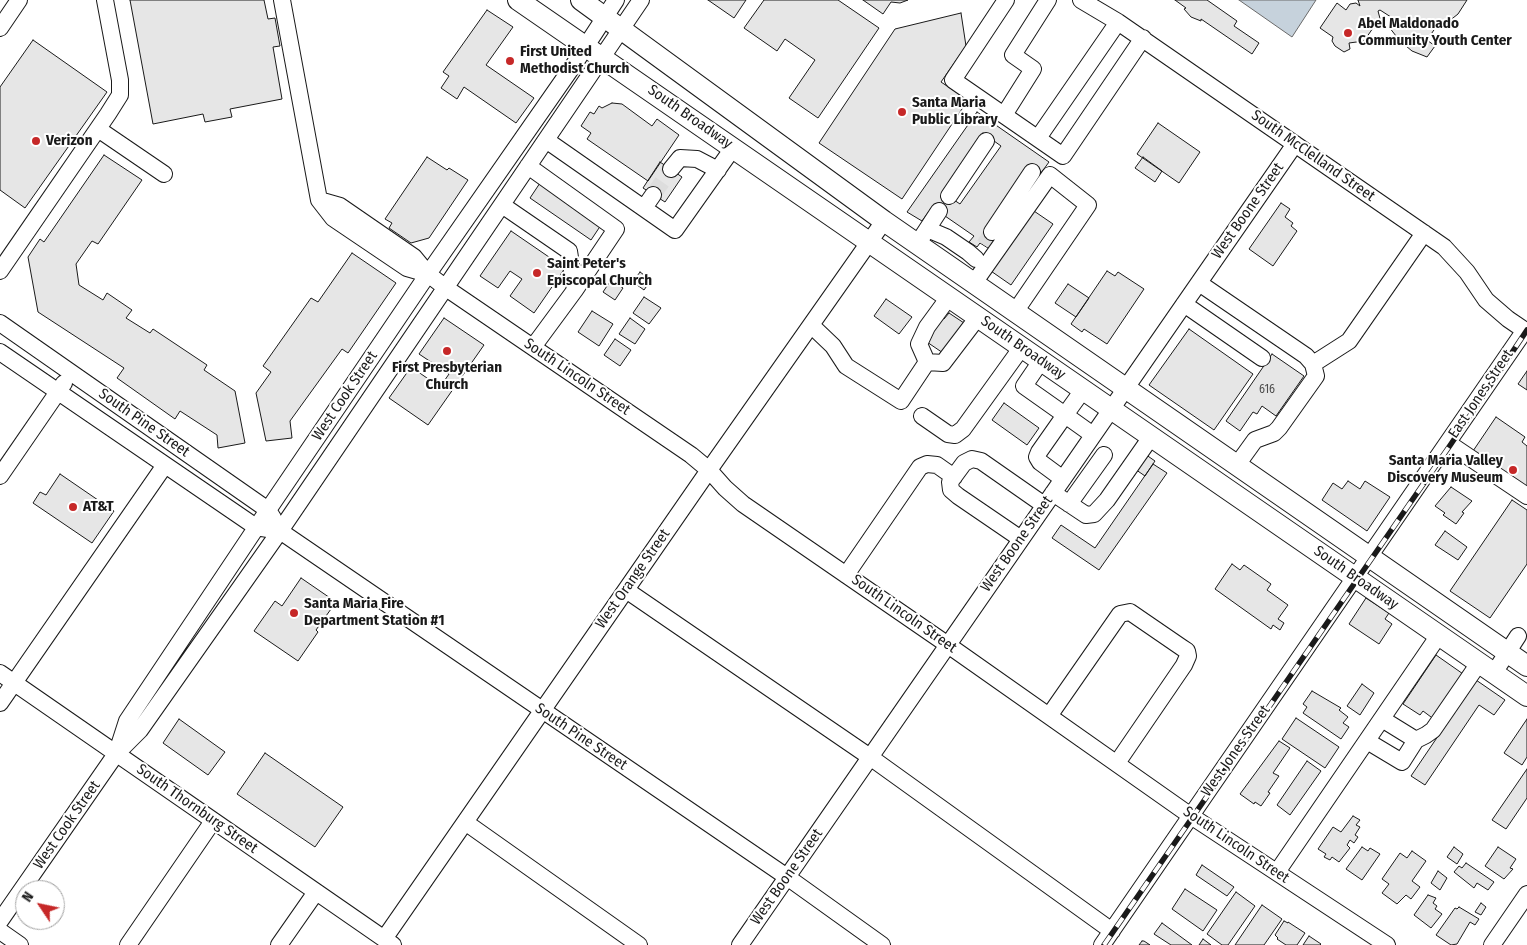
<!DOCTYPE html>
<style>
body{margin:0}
#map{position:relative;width:1527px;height:945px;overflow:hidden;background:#fff;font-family:"Fira Sans Condensed",sans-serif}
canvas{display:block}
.north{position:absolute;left:15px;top:880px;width:50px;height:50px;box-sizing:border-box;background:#fff;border:1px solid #a3a3a3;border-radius:50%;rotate:304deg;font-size:14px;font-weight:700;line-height:20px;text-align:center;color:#1a1a1a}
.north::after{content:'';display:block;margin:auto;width:18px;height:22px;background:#c62828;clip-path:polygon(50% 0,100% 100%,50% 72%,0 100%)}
</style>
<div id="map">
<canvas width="1527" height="945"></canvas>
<div class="north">N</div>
</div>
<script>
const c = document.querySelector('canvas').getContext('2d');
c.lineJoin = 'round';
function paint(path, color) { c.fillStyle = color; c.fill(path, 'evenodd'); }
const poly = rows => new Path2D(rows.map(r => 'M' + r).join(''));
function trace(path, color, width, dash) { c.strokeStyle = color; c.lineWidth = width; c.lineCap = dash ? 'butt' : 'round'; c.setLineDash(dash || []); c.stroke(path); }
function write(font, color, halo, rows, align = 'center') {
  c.font = font + ' "Fira Sans Condensed",sans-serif'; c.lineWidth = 4; c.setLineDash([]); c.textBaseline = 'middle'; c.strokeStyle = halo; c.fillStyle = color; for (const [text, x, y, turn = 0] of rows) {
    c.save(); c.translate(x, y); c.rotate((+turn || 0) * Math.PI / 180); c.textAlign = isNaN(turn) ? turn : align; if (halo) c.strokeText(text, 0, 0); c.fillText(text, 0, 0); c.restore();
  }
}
const water = poly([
 [1239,0,1316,0,1292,37,1239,0]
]);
paint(water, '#c6d2dc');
trace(water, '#6a6a6a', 1);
const building = poly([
 [130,0,264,0,268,19,275,18,280,46,273,47,282,99,230,109,232,117,205,122,203,114,153,124,130,0],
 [708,0,746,0,734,18,708,0],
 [764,0,838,0,879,28,818,118,789,98,815,60,785,39,777,51,744,28,764,0],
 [863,0,908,0,900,3,891,2,883,14,863,0],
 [1175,0,1207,0,1237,21,1234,26,1259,43,1252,54,1201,19,1201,21,1191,17,1184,9,1186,8,1175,0],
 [1358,0,1467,0,1458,14,1439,29,1436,27,1427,40,1435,46,1427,57,1412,51,1400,41,1389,27,1394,19,1380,10,1378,11,1382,26,1373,28,1364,41,1349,43,1350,49,1344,52,1335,46,1332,41,1333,37,1320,28,1337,3,1346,10,1350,4,1356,3,1360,6,1358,0],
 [487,10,513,27,486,65,534,98,516,123,464,87,457,99,441,88,449,76,443,72,487,10],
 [961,13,966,46,941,82,968,100,902,199,819,143,895,29,961,13],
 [33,40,107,92,25,208,0,190,0,87,33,40],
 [612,103,622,104,652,126,657,119,679,135,648,181,587,139,591,133,581,126,590,112,594,114,599,106,602,108,612,103],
 [977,112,1049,162,1041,173,1030,165,997,235,988,248,980,243,977,247,969,242,974,236,932,207,922,221,907,212,977,112],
 [983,133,1001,146,960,204,942,192,983,133],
 [1158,123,1200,152,1179,183,1137,154,1158,123],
 [104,155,142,180,98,244,92,241,76,264,79,285,103,300,107,293,132,310,126,318,150,333,153,329,207,365,204,370,235,391,245,443,218,448,217,435,180,411,175,419,117,378,124,368,38,312,28,257,40,239,44,242,104,155],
 [427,157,447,170,449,168,468,180,429,238,411,243,389,228,392,223,385,219,427,157],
 [1143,157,1162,171,1155,182,1135,168,1143,157],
 [660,162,682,177,665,202,643,188,660,162],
 [540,183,601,225,591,240,530,198,540,183],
 [1281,203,1290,209,1285,217,1293,223,1291,226,1297,231,1273,266,1249,249,1281,203],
 [1031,209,1053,224,1011,285,988,269,1031,209],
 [511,231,565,268,534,313,510,296,522,279,510,271,498,288,480,276,511,231],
 [352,253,396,283,348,353,342,349,290,421,292,438,266,441,256,393,271,372,263,366,311,298,318,302,352,253],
 [1107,271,1115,276,1118,272,1144,289,1107,344,1084,329,1082,332,1071,324,1107,271],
 [640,272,651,280,644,290,633,282,640,272],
 [611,280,623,288,615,300,603,292,611,280],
 [1068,284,1089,298,1076,317,1055,303,1068,284],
 [644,297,661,308,649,324,633,313,644,297],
 [886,299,912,317,899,334,874,316,886,299],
 [592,311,613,324,599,346,578,332,592,311],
 [949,313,964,323,946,355,924,340,940,317,944,319,949,313],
 [444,318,484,345,428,425,389,398,411,367,440,387,449,374,419,354,444,318],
 [630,318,645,329,635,344,619,334,630,318],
 [1189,329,1253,374,1214,430,1149,385,1189,329],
 [615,339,631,350,620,366,604,355,615,339],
 [1272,354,1304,376,1276,416,1262,406,1257,414,1253,412,1240,431,1226,421,1272,354],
 [1527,371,1527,390,1518,384,1527,371],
 [1004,403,1039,428,1027,445,992,420,1004,403],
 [1496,417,1525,437,1522,442,1527,446,1527,489,1473,451,1496,417],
 [1142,452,1155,461,1145,476,1132,467,1142,452],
 [1153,464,1167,473,1099,570,1052,538,1061,525,1095,548,1153,464],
 [60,474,114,511,92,543,33,503,40,492,46,495,60,474],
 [1348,481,1360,489,1365,481,1390,497,1367,531,1322,500,1333,483,1342,489,1348,481],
 [1451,487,1472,501,1462,512,1464,513,1456,524,1443,515,1445,513,1435,506,1451,487],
 [1512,500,1527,510,1527,564,1490,618,1450,591,1512,500],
 [1445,531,1467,547,1458,560,1435,545,1445,531],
 [1232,564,1240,570,1244,565,1271,584,1267,590,1288,605,1278,619,1284,623,1280,630,1273,625,1271,629,1215,589,1232,564],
 [301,578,336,602,316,630,318,632,298,661,254,631,275,601,282,606,301,578],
 [1366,598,1389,613,1385,619,1392,624,1379,644,1349,624,1366,598],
 [1436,655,1466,676,1435,720,1423,711,1420,715,1403,704,1436,655],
 [1476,680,1505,700,1494,715,1479,705,1425,785,1411,776,1476,680],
 [1362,684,1374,693,1360,715,1347,706,1362,684],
 [1312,691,1341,708,1339,710,1348,717,1343,723,1349,727,1341,739,1303,713,1307,707,1303,704,1312,691],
 [1296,718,1339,747,1325,768,1282,739,1296,718],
 [179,719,225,752,208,775,163,743,179,719],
 [1527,719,1527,757,1522,765,1504,753,1527,719],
 [1279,741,1290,748,1273,773,1279,776,1268,792,1270,793,1261,806,1255,802,1254,804,1240,794,1279,741],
 [265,753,343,807,315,847,237,794,265,753],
 [1307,761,1321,771,1290,815,1277,805,1307,761],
 [1527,769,1527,798,1506,829,1492,820,1527,769],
 [1353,816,1360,820,1356,825,1360,827,1355,835,1358,837,1354,843,1350,840,1347,845,1350,848,1339,862,1332,857,1330,860,1324,857,1326,854,1318,849,1333,827,1341,832,1353,816],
 [1362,847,1368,851,1370,848,1380,854,1362,880,1346,869,1362,847],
 [1454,847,1463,854,1457,864,1447,857,1454,847],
 [1498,847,1516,859,1510,868,1513,869,1504,879,1485,866,1498,847],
 [1412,851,1426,861,1412,881,1420,887,1411,899,1406,895,1397,904,1382,893,1389,884,1382,879,1400,853,1407,858,1412,851],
 [1466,863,1494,882,1488,890,1477,883,1474,888,1454,872,1459,866,1462,868,1466,863],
 [1202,865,1234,887,1227,896,1196,875,1202,865],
 [1438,871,1447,878,1440,890,1431,883,1438,871],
 [1185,889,1217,910,1203,931,1172,909,1185,889],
 [1236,892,1255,906,1228,945,1222,945,1207,934,1236,892],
 [1428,895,1436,898,1433,903,1437,906,1435,909,1442,914,1431,928,1414,915,1428,895],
 [1481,903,1486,907,1481,915,1475,912,1481,903],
 [1262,905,1282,919,1264,945,1235,945,1262,905],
 [1459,907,1479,919,1475,925,1470,922,1457,944,1451,945,1436,935,1455,908,1457,909,1459,907],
 [1284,921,1288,923,1288,922,1305,933,1297,945,1286,945,1277,939,1278,938,1275,935,1284,921],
 [1162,923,1192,945,1171,945,1154,934,1162,923],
 [1309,936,1321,944,1320,945,1303,945,1309,936],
 [1203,939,1211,945,1199,945,1203,939],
 [1142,941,1144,941,1150,945,1139,945,1142,941]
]);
paint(building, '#e6e6e6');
trace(building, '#1a1a1a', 1);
trace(poly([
 [653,195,671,169],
 [984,245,992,232]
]), '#ddd', 16, [16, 8]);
const minor = poly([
 [282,0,319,200,333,218,407,268,428,274],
 [1006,0,953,80,1063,156,1143,38],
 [1081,0,1118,22,1444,247,1467,272,1486,300,1508,319,1527,332],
 [0,28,19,0],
 [1004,115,1033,69,1013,55,1048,0],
 [98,129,164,174],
 [1038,138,1118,22],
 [546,140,675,230,733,148],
 [528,166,616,229,575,290,533,347],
 [671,169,680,158,697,159,718,170],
 [949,196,986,141],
 [319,200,340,206,414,257,428,274,446,288,691,455,709,470,725,488,743,504,948,645,1191,816,1387,945],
 [502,205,569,251,575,290],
 [644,208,653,195],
 [927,229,946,237,968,252,976,259],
 [992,232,1032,172],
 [922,237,939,211],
 [0,271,108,114,120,95,120,80,105,0],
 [974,283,1050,175,1088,205,1015,312],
 [1199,283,1306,356,1313,364,1316,376,1279,428,1274,433,1255,440,1237,465],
 [1184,304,1262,358],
 [0,323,268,510,273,518],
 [811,325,833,346,846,366,901,401,927,362],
 [0,352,256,527,280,531,787,877,882,945],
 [1041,361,1024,386,1065,415,1083,390],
 [927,362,919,344,927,327,949,297],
 [927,362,943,363,978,317],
 [1313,364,1349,341,1424,233],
 [922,416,948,434,955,435,963,429,1022,347],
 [1448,443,1527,496],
 [0,476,64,383],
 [1063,479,1040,462,1037,457,1039,452,1065,415,1093,435],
 [1053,493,1086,515,1094,514,1107,500,1151,437],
 [1069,504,1104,455],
 [1021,539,958,496,951,490,950,482,964,463,972,459,981,461,1044,505],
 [846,575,920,467,927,464,937,465,954,477],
 [626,590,870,757,1112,931],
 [0,673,393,945],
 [1494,673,1518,636],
 [0,703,165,465],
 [1049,716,1120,614,1130,612,1181,647,1187,651,1188,656,1184,665,1117,763],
 [1416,740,1426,735,1433,730,1479,663],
 [1367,741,1402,762,1416,740,1382,719],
 [117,752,127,721,268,510,428,274,575,63,616,0],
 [465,822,639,945],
 [1277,872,1439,635],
 [0,921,116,754,140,730,280,531,641,0],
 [0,931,20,945],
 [384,939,709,470,884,221],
 [128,945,213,821],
 [279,945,316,892],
 [740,945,1295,144],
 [1102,945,1525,330],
 [1492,945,1527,894]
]);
const major = poly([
 [518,0,1527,696],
 [581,0,884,221,1527,666]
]);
trace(minor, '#1a1a1a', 18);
trace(major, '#1a1a1a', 22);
trace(minor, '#fff', 16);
trace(major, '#fff', 20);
const rail = poly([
 [1104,945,1451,444,1527,330]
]);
trace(rail, '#1a1a1a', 5.5);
trace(rail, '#fff', 4, [11]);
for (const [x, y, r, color] of [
 [1348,33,5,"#c62828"],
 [510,61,5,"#c62828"],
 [902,112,5,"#c62828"],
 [36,141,5,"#c62828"],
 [537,273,5,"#c62828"],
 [447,351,5,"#c62828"],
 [1513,470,5,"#c62828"],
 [73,507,5,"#c62828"],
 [294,613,5,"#c62828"]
]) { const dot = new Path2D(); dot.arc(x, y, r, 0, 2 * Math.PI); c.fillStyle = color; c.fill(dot); trace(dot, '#fff', 2); }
write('12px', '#4d4d4d', null, [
 ["616",1267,390]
]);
write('bold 15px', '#1a1a1a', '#fff', [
 ["Abel Maldonado",1358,24],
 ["Community Youth Center",1358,41],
 ["First United",520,52],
 ["Methodist Church",520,69],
 ["Santa Maria",912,103],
 ["Public Library",912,120],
 ["Verizon",46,141],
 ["Saint Peter's",547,264],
 ["Episcopal Church",547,281],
 ["First Presbyterian",447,368,"center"],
 ["Church",447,385,"center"],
 ["Santa Maria Valley",1503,461,"right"],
 ["Discovery Museum",1503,478,"right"],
 ["AT&T",83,507],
 ["Santa Maria Fire",304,604],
 ["Department Station #1",304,621]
], 'left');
write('15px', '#1a1a1a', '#fff', [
 ["South Broadway",690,117,35],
 ["South McClelland Street",1313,156,35],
 ["West Boone Street",1248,211,-55],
 ["South Broadway",1023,348,35],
 ["South Lincoln Street",577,377,34],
 ["East Jones Street",1481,394,-56],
 ["West Cook Street",345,396,-56],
 ["South Pine Street",144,423,35],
 ["West Boone Street",1017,544,-55],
 ["South Broadway",1356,578,35],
 ["West Orange Street",633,579,-55],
 ["South Lincoln Street",904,614,35],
 ["South Pine Street",581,737,34],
 ["West Jones Street",1236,751,-55],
 ["South Thornburg Street",197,809,35],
 ["West Cook Street",67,825,-55],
 ["South Lincoln Street",1236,845,34],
 ["West Boone Street",787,877,-55]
]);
</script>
